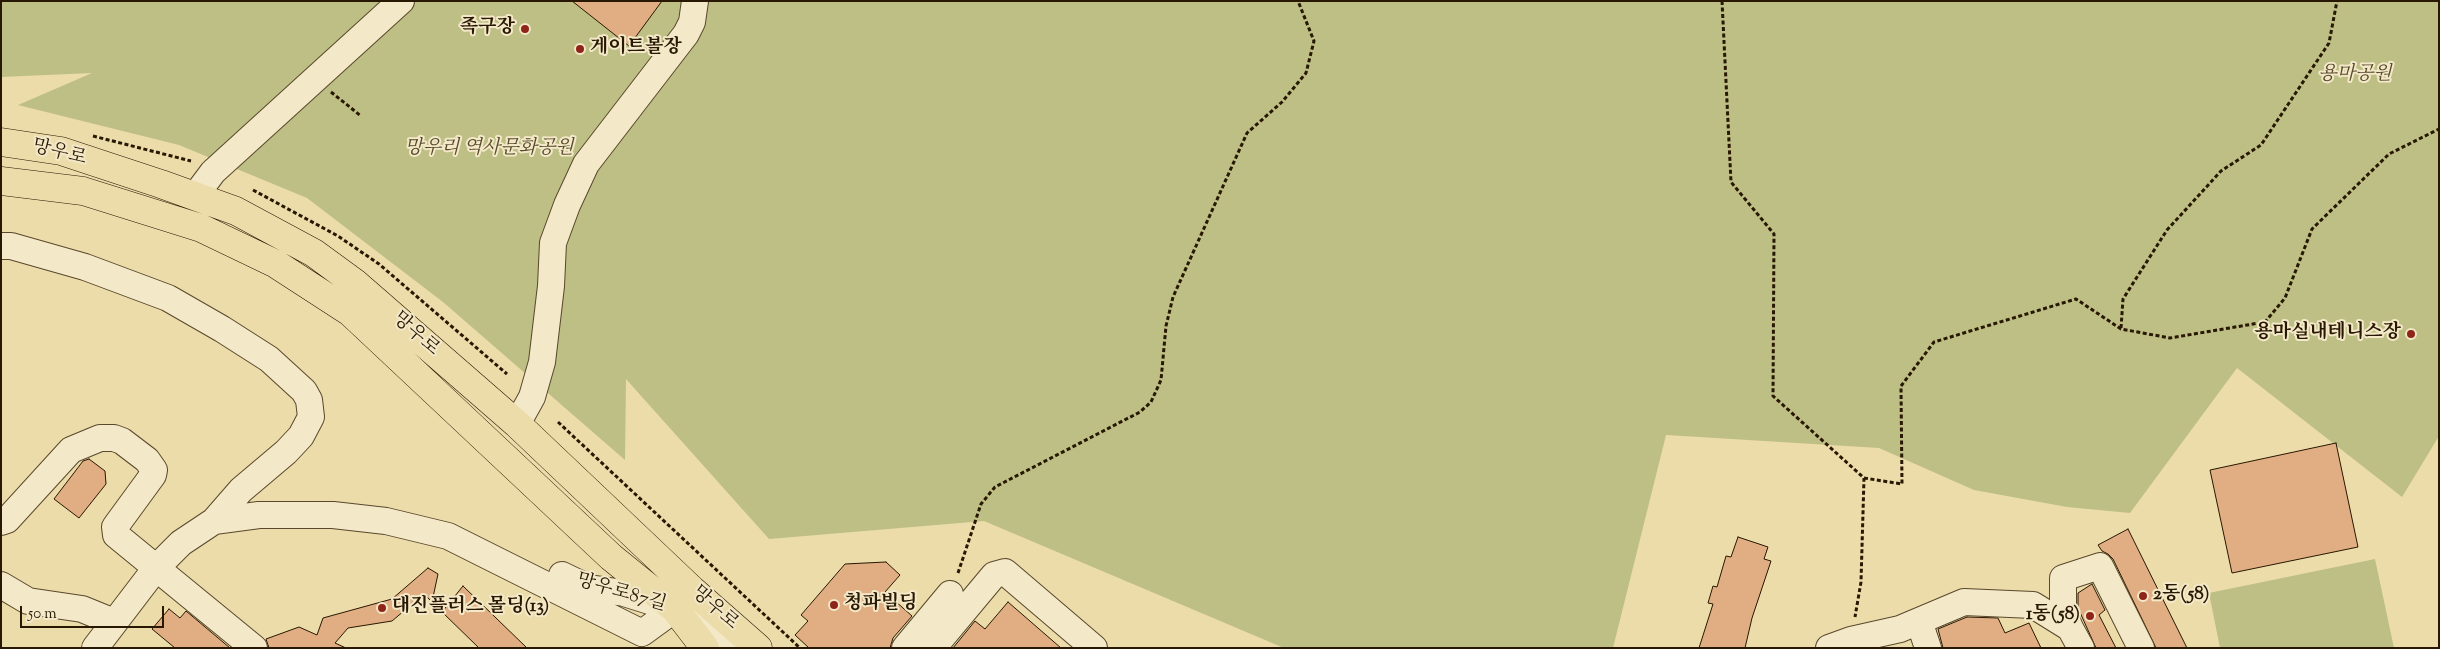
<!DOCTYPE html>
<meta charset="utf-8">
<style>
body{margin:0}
#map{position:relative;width:2440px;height:649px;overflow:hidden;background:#ecdcaa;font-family:"Sorts Mill Goudy",serif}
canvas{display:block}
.frame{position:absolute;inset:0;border:2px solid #281701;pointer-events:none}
.scale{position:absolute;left:20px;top:606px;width:144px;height:22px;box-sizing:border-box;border:2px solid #281701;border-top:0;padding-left:6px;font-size:15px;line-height:18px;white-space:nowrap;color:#281701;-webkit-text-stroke:4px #f3e8c8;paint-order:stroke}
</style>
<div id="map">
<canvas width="2440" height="649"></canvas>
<div class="frame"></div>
<div class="scale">50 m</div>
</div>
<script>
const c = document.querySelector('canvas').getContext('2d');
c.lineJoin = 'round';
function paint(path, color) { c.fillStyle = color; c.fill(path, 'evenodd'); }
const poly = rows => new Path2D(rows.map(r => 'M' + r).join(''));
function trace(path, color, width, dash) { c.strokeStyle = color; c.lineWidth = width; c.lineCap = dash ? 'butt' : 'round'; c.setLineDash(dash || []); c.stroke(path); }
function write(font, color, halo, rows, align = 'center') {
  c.font = font + ' "Sorts Mill Goudy","Noto Serif KR",serif'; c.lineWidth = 4; c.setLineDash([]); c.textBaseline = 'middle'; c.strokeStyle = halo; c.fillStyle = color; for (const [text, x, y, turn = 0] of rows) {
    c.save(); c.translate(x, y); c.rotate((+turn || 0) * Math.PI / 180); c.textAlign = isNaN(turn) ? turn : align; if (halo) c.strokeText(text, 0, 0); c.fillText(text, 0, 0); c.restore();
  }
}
paint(poly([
 [1,1,2439,1,2439,436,2402,497,2237,368,2130,513,2067,507,1974,490,1879,448,1666,435,1613,648,1284,648,984,521,769,539,626,379,625,460,443,302,307,198,179,145,18,105,92,73,1,77],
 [2375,559,2394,648,2220,648,2209,593]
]), '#bdbf85');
const building = poly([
 [572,1,662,1,629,46,572,1],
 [2336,443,2358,547,2232,573,2210,470,2336,443],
 [89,459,105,471,106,484,79,518,54,499,83,461,89,459],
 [2128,529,2187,648,2156,648,2113,559,2108,554,2102,551,2098,545,2128,529],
 [1738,537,1768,547,1764,559,1771,561,1752,618,1745,648,1699,648,1713,604,1708,603,1713,586,1717,587,1726,556,1731,557,1738,537],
 [886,562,900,575,885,592,912,616,893,638,890,648,809,648,795,635,808,621,801,615,845,564,886,562],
 [428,568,438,574,432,602,424,594,392,621,348,628,335,643,346,648,269,648,266,639,299,627,317,635,323,618,392,599,428,568],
 [2092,584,2105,610,2099,615,2116,648,2096,648,2078,608,2078,593,2092,584],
 [463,586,527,648,479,648,442,612,463,586],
 [1008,602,1061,648,953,648,975,621,985,629,1008,602],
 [169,609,180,618,186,611,230,648,175,648,152,629,169,609],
 [1967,617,1998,618,2005,633,2029,623,2041,648,1943,648,1938,629,1967,617]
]);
paint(building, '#e0ae82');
trace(building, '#281701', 1);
const minor = poly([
 [195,196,213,172,401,1],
 [1,246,11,246,85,267,168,298,222,329,269,359,304,391,309,400,311,417,301,436,286,452,241,490,214,521],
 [517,424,532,397,542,362,551,286,553,243,567,205,586,164,686,34,692,22,695,1],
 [1,522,7,520,71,450,100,438,114,438,122,441,147,460,154,470,153,475,115,527,116,535,254,648],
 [562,575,589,588,624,593,675,609,726,648],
 [1,585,28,601,82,609,114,622],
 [1919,621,1928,648],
 [2070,628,2063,611,2063,578,2100,566,2141,648],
 [95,648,156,568,181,543,214,521,259,515,333,515,386,521,448,536,642,633,675,609,689,593],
 [905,648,950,594],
 [933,648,994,575,1005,572,1094,648],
 [1829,648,1851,640,1900,629,1964,602,2033,605,2070,628,2081,648]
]);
const major = poly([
 [1,142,61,151,161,184,236,211,314,253,355,283,517,424,692,590,758,648],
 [1,181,83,191,201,228,276,264,350,312,611,557,675,609,705,648]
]);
trace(minor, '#59482b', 28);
trace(major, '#281701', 29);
trace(poly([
 [1722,1,1731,182,1774,234,1773,396,1864,478,1861,582,1855,617],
 [331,92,361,116],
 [93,136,191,161],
 [253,190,338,236,379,264,507,374],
 [2121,328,2123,299,2167,230,2221,171,2261,145,2329,43,2337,1],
 [558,422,800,648],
 [1864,478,1902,484,1901,386,1934,342,2076,299,2121,329,2170,338,2265,322,2285,298,2312,229,2389,154,2439,129],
 [958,573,981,504,995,487,1140,412,1151,402,1161,380,1166,326,1173,297,1247,133,1282,102,1306,73,1314,41,1298,1]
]), '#281701', 3, [4, 2.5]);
trace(minor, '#f3e8c8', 26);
trace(major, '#ecdcaa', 28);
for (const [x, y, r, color] of [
 [525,29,5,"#8f2418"],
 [580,49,5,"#8f2418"],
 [2411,334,5,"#8f2418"],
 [2143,596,5,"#8f2418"],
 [834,605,5,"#8f2418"],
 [382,608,5,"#8f2418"],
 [2090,616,5,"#8f2418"]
]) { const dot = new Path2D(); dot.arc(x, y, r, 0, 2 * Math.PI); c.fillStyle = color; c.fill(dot); trace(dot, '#f3e8c8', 2); }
write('bold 19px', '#281701', '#f3e8c8', [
 ["족구장",515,29,"right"],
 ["게이트볼장",590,49],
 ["용마실내테니스장",2401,334,"right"],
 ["2동(58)",2153,596],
 ["청파빌딩",844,605],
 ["대진플러스 몰딩(13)",392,608],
 ["1동(58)",2080,616,"right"]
], 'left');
write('italic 19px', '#554929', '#f3e8c8', [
 ["용마공원",2355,76],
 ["망우리 역사문화공원",489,150]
]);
write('19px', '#281701', '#f3e8c8', [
 ["망우로",59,154,14],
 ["망우로",415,335,41],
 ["망우로87길",621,594,16],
 ["망우로",714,609,41]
]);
</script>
